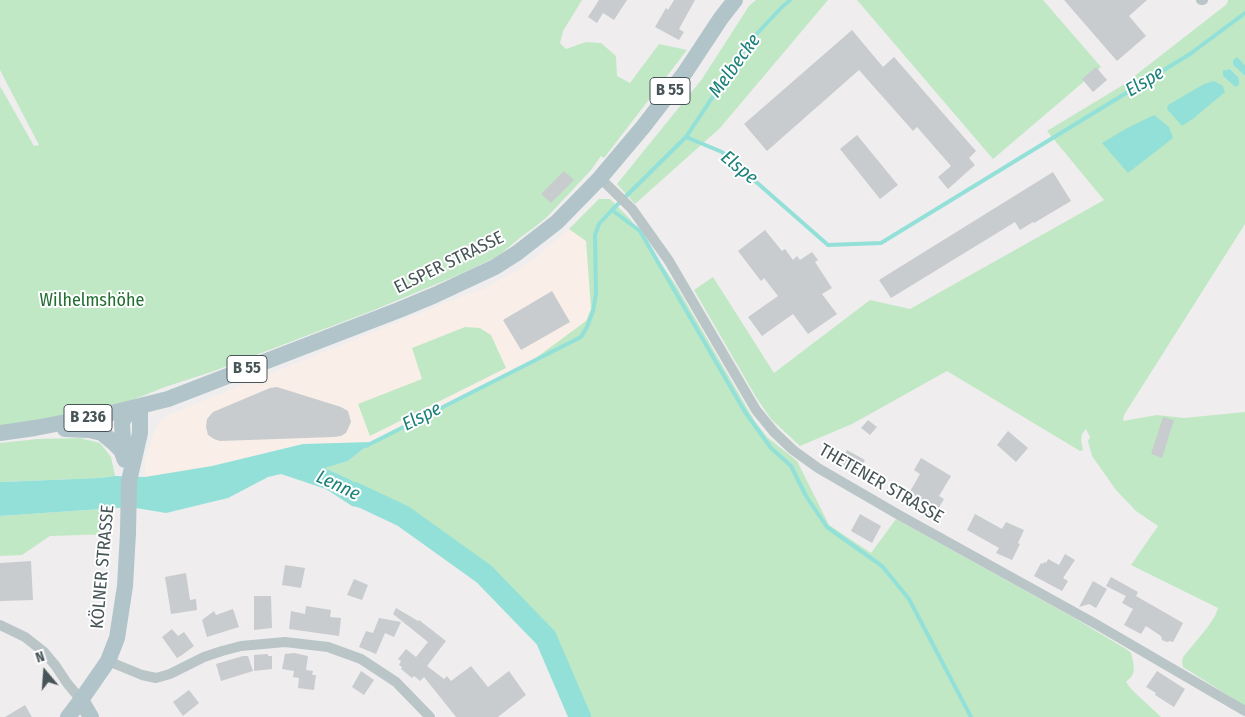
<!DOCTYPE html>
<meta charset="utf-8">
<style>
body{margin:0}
#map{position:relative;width:1245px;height:717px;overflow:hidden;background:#efedee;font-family:"Fira Sans Condensed",sans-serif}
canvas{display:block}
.north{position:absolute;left:20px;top:647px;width:50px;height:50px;-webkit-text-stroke:4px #fff;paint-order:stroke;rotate:342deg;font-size:14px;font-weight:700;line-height:20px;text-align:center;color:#485558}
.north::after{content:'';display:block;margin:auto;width:18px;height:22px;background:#485558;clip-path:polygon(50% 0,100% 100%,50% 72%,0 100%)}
</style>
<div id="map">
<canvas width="1245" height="717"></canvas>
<div class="north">N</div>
</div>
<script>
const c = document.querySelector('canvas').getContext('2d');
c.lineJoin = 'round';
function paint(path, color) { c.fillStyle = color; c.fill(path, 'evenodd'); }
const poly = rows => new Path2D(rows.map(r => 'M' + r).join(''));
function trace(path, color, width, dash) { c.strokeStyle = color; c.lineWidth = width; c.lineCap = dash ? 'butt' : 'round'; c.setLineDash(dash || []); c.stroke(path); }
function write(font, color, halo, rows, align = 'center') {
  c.font = font + ' "Fira Sans Condensed",sans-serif'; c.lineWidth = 4; c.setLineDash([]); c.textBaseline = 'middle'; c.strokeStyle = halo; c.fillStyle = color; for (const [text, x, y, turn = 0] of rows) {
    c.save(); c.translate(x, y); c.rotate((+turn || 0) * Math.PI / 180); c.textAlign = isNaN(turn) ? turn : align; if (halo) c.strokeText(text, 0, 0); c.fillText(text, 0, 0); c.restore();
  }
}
paint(poly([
 [569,229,586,241,591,309,586,321,533,360,457,401,372,442,303,444,217,465,145,477,145,459,156,428,162,419,168,415,468,294,484,289,516,271,536,257]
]), '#f9efe8');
paint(poly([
 [0,0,582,0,563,31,560,43,566,49,586,42,601,43,616,56,617,76,630,83,659,44,687,50,604,158,601,156,591,170,547,217,536,226,521,237,498,256,463,273,374,310,214,371,165,387,102,412,0,430,0,86,34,146,39,145,0,70],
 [756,0,828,0,720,128,635,204,617,184,702,79,749,6],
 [857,0,1043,0,1101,67,993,159],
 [1228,0,1245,0,1245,65,1237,58,1233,65,1245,76,1245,224,1124,415,1123,421,1157,415,1184,418,1245,412,1245,706,1183,667,1182,662,1183,657,1207,628,1215,616,1218,608,1131,565,1158,526,1136,511,1116,490,1092,456,1088,441,1090,437,1086,429,1082,434,1081,440,1083,450,1080,451,947,371,852,424,800,446,771,419,756,397,694,290,713,277,774,373,870,300,910,309,1104,200,1047,131,1123,85,1227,4],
 [1230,69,1238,77,1235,87,1223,76,1223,70],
 [599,199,610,199,631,220,677,287,754,420,767,437,797,461,829,525,871,553,896,519,1076,619,1126,649,1131,653,1133,661,1134,670,1132,676,1126,682,1131,689,1161,717,576,717,552,647,506,598,390,514,351,480,325,468,348,461,372,442,457,401,533,360,586,321,591,309,586,241,569,229],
 [465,327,480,328,491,335,506,368,370,436,358,404,422,379,412,348],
 [80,438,100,443,111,457,115,476,100,478,0,482,0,443,38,439],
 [114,508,112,534,50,536,22,555,0,556,0,516]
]), '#c0e8c4');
paint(poly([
 [1237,57,1245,65,1245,76,1233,65,1233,60],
 [1230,69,1238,77,1239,81,1239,85,1235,87,1223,76,1223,70],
 [1214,81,1223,86,1225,92,1194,118,1182,126,1167,109,1168,105,1204,84],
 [1154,115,1169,127,1173,138,1128,173,1102,143,1127,128],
 [372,442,348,461,325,468,351,480,390,514,352,506,326,489,281,474,268,477,228,498,166,513,130,507,0,516,0,482,100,478,115,476,145,477,212,466,303,444]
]), '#93e0d9');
trace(poly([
 [686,137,750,41,782,7,790,0],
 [612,210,640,231,745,412,771,448,791,466,806,496,827,527,882,566,909,599,971,717],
 [366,446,581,337,587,327,593,311,596,294,595,235,599,224,612,210,686,137,722,152,828,245,881,243,1190,54,1245,13]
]), '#93e0d9', 4);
trace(poly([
 [354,493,403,516,484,574,546,638,580,717]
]), '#93e0d9', 22);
paint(poly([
 [599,0,627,0,614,20,603,13,597,23,588,17],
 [674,0,695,0,679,29,684,32,679,40,655,27,666,8,668,10],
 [1064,0,1147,0,1129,16,1146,36,1117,61],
 [852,30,883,67,894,57,976,151,969,158,975,165,948,189,938,177,951,166,917,127,913,131,859,70,767,151,744,124],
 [1096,67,1107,80,1093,92,1082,79],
 [857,135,898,185,880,199,840,149],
 [564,171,574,180,551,203,541,194],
 [1053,172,1071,201,1034,223,1033,222,1020,230,1015,222,891,298,879,280],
 [765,230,782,251,785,249,793,260,797,256,800,260,812,252,818,260,815,262,832,288,822,294,837,314,808,334,793,314,762,336,748,317,778,296,764,278,761,281,738,251],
 [552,291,570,322,521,350,503,320],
 [277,387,341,407,348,411,351,422,346,433,341,436,334,437,220,441,214,439,208,435,206,427,207,419,213,412,270,388],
 [1163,417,1174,420,1162,458,1151,454],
 [868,420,877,427,870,435,861,428],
 [1008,431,1028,448,1016,462,997,445],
 [847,450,865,460,857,475,839,465],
 [921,458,951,476,939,496,944,499,932,520,922,514,923,512,904,502,920,474,914,470],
 [860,514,881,526,872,543,851,531],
 [975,514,1002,529,1006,522,1024,530,1018,543,1020,544,1012,560,996,553,999,548,967,530],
 [1065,554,1075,560,1063,578,1068,581,1062,591,1034,576,1041,563,1043,564,1044,562,1046,563,1048,559,1059,565],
 [31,561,33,600,0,601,0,563],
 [285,565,305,568,301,588,282,585],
 [186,573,190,600,196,599,197,610,171,614,165,577],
 [1111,577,1138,592,1136,596,1183,623,1173,642,1170,641,1167,642,1162,640,1161,636,1146,626,1141,634,1124,625,1133,609,1122,603,1126,596,1106,586],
 [354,579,368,585,362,600,347,595],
 [1093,581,1107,589,1096,608,1089,604,1079,607],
 [254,596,271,596,272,628,254,630],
 [306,606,331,610,330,617,341,618,339,636,289,629,291,611,305,614],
 [396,608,418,621,419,620,446,641,427,666,444,679,447,676,451,681,471,666,488,687,509,671,526,695,498,717,456,717,424,677,420,681,414,676,412,678,401,669,402,667,399,665,401,661,398,659,406,649,416,657,428,642,393,614],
 [233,609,239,627,207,637,202,620,214,611,216,615],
 [379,618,401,622,394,637,385,633,376,654,359,647,366,631,373,633],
 [172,629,178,636,184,632,194,646,182,655,177,658,162,637],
 [294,653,308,656,306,670,313,671,312,675,316,675,314,690,298,688,299,678,293,677,294,671,282,669,285,654],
 [268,654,268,656,272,656,272,669,254,671,254,655],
 [243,656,248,656,253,671,221,681,216,664],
 [361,671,374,680,364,695,352,687],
 [1157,671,1185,689,1174,707,1155,695,1156,693,1146,687],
 [189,690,199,703,183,716,173,702],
 [25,705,32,717,5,717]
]), '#c8ccce');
trace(poly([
 [1201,0,1203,0],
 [600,178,632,209,669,261,756,410,774,432,793,450,818,468,899,515,1094,623,1245,711],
 [0,625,25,637,44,652,55,665,67,683,81,700],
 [108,661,142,675,156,678,170,674,204,657,222,651,241,646,285,642,328,647,361,659,396,682,430,717]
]), '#bac5c8', 10);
trace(poly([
 [65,429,89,430,102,433,114,443,121,450,125,460],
 [0,433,35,428,108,414,168,399,399,310,435,295,495,267,517,253,557,222,600,178,643,127,684,74,721,18,735,0],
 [124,458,122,424,123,420,129,412,138,407],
 [81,700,91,717],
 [68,717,81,700,108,661,117,638,125,586,128,533,129,481,140,433,140,406]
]), '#b0c4c9', 16);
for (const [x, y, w] of [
 [670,91,40],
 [247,369,40],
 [88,418,48]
]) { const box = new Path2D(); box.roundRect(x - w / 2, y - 13.5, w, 27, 4); c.fillStyle = '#fff'; c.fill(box); trace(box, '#485558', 1); }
write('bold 16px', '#485558', null, [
 ["B 55",670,91],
 ["B 55",247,369],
 ["B 236",88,418]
]);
write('18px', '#485558', '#fff', [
 ["ELSPER STRASSE",449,263,-26],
 ["THETENER STRASSE",881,484,30],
 ["KÖLNER STRASSE",103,567,-85]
]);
write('18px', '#226f32', '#fff', [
 ["Wilhelmshöhe",92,301]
]);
write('italic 19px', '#1c8179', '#fff', [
 ["Melbecke",735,66,-54],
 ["Elspe",1145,82,-31],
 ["Elspe",739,168,39],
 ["Elspe",422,417,-27],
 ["Lenne",338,486,25]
]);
</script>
